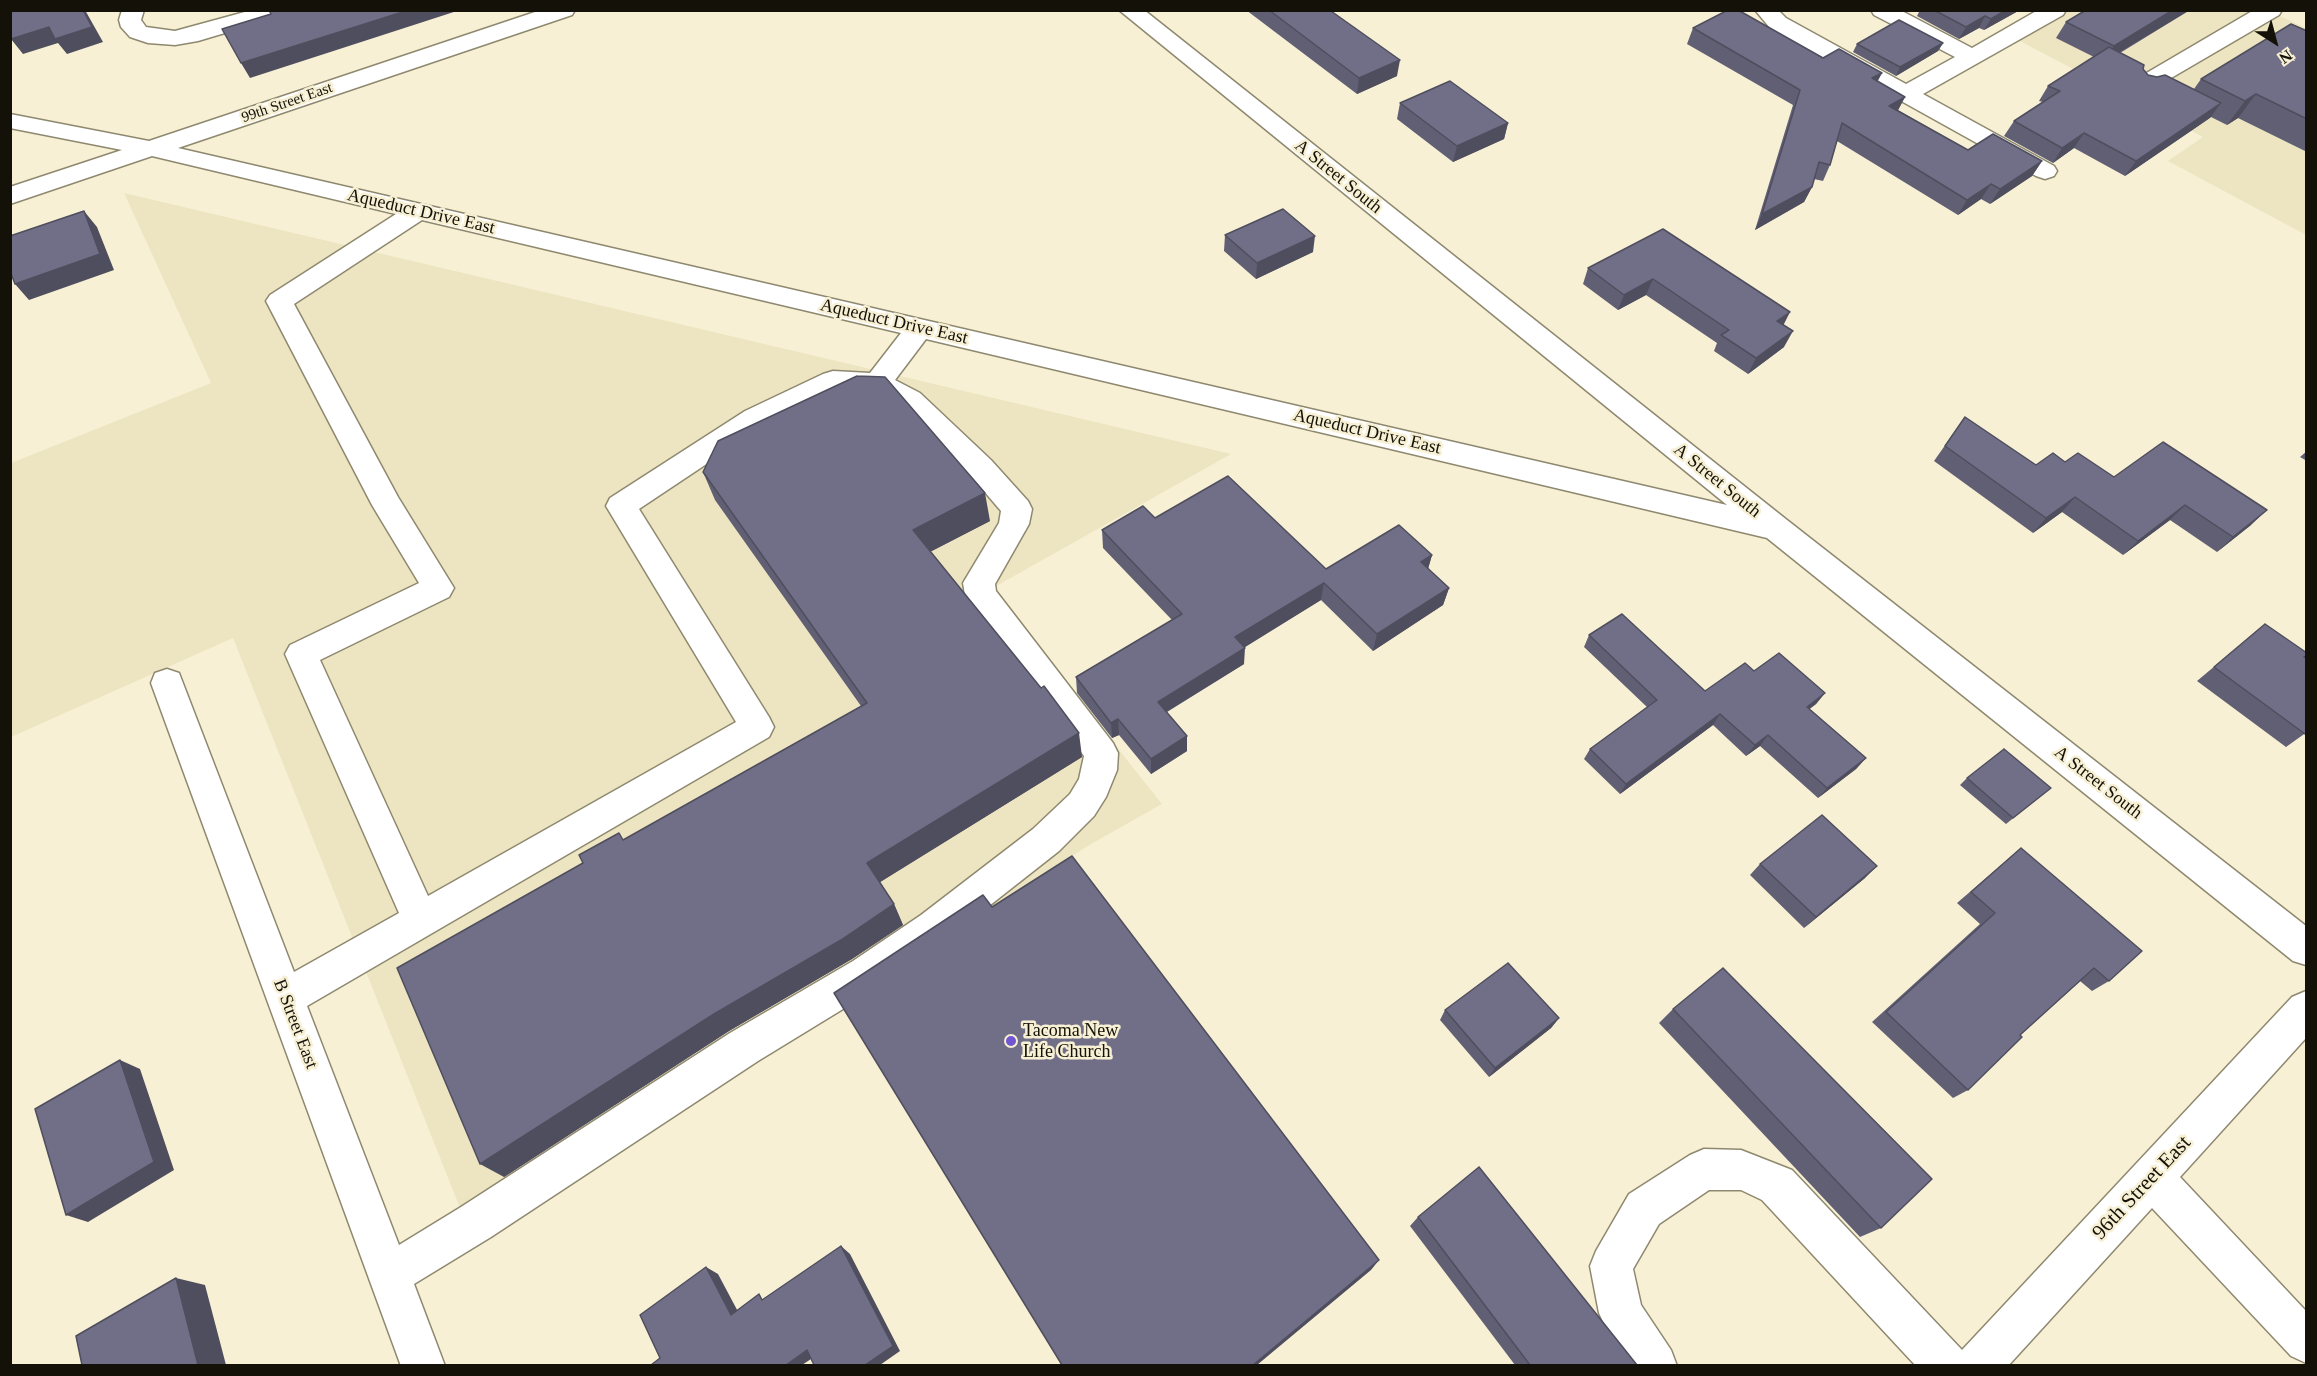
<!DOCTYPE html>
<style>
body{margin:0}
#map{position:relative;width:2317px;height:1376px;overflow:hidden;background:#f7f0d4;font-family:Georgia,serif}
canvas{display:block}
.frame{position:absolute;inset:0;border:12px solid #141208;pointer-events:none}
.north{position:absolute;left:2245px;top:12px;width:60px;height:60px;-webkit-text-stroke:4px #f7f0d4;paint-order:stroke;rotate:144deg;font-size:16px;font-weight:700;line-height:24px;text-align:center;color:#141208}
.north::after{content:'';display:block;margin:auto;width:21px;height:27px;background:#141208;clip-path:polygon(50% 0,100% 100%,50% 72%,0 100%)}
</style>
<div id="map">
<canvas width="2317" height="1376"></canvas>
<div class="frame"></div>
<div class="north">N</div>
</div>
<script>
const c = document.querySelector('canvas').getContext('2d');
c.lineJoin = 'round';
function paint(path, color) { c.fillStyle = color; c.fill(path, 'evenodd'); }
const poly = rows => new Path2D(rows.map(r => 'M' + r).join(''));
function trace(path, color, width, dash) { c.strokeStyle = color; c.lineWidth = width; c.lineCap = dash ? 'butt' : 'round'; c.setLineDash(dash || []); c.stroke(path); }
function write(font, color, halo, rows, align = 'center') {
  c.font = font + ' Georgia,serif'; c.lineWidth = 5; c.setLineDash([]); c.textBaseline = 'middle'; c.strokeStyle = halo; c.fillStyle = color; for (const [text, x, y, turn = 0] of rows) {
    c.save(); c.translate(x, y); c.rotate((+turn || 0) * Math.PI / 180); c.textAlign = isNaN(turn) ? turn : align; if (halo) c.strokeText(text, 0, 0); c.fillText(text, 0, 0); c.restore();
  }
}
paint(poly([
 [2064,10,2269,11,2306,28,2306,235,2168,161,2203,137,2014,38],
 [124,193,1231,454,991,589,1162,804,1091,844,472,1238,233,638,11,737,11,463,211,383]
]), '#ede5c1');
const minor = poly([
 [122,10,144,10,141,20,146,27,175,31,252,10,288,10,285,15,198,41,175,45,148,43,130,37,121,27,119,20,122,10],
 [541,10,575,10,572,15,178,148,1727,505,1119,10,1144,10,1787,520,2306,926,2306,965,2293,961,1767,538,926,339,895,380,920,393,991,460,1028,501,1032,509,1029,524,995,584,996,591,1113,743,1118,753,1117,770,1106,797,1094,816,1059,851,947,939,879,987,758,1061,491,1237,414,1284,445,1366,401,1366,151,683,155,673,167,669,179,673,294,972,399,913,285,654,290,645,419,583,372,505,266,301,270,295,396,214,152,156,10,204,10,187,122,150,10,128,10,114,149,141,541,10],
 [422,220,901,333,870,373,833,371,823,374,745,411,610,498,606,506,736,722,428,896,320,660,449,597,454,588,398,497,294,304,422,220],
 [836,391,872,393,900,407,971,476,1001,511,999,523,963,583,965,595,1084,756,1079,779,1070,794,1033,829,921,915,853,961,730,1033,461,1207,399,1245,307,1006,769,737,774,727,769,717,639,509,765,425,836,391],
 [1755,10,1778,10,1786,18,1906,84,1955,57,1874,15,1871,10,1900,10,1972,48,2038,10,2066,10,2063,15,1923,94,2054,166,2057,171,2054,176,2045,179,2036,176,1770,28,1755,10],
 [2254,10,2282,10,2279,15,2154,88,2146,90,2138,88,2135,83,2138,78,2254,10],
 [2306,991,2306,1038,2180,1177,2306,1311,2306,1363,2291,1356,2152,1208,2008,1366,1916,1366,1762,1200,1741,1190,1709,1190,1659,1224,1633,1269,1641,1305,1671,1350,1677,1366,1629,1366,1606,1328,1599,1313,1590,1266,1596,1251,1629,1194,1690,1155,1704,1149,1741,1150,1792,1170,1962,1350,2292,997,2306,991]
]);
trace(minor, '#8e886f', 3);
paint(minor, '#fff');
paint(poly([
 [1246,10,1333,10,1333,12,1397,76,1357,94],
 [1920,10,2020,10,1984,30,1979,28,1959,39,1917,16],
 [2086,10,2190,10,2120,53,2143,69,2148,75,2194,89,2201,79,2307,31,2307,152,2238,118,2227,125,2211,117,2125,176,2074,148,2053,163,2004,136,2014,121,2043,102,2039,101,2048,86,2094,57,2056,38,2066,22],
 [1693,28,1823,58,1882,73,1877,81,1905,97,1898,110,1968,150,2042,161,2032,176,1990,204,1981,199,1958,215,1837,141,1830,165,1823,181,1814,179,1812,187,1804,202,1755,230,1793,105,1687,44],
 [1943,43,1938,51,1896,76,1853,52,1857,44],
 [1400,103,1508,123,1504,139,1453,162,1397,119],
 [1663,229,1784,325,1784,347,1748,374,1714,351,1717,343,1646,295,1618,310,1583,284,1588,268],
 [1225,235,1313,252,1256,279,1224,251],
 [1965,417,2036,465,2065,462,2114,477,2251,525,2217,552,2170,520,2123,555,2062,512,2033,533,1934,461],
 [2307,451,2307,461,2300,457],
 [703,472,990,521,930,552,1082,757,880,882,894,904,903,925,852,959,729,1031,504,1177,624,840,861,706,715,500],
 [1102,530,1326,569,1432,555,1428,569,1449,588,1443,605,1373,651,1321,600,1244,647,1244,664,1167,712,1187,751,1151,774,1119,735,1112,738,1077,693,1076,677,1172,620,1103,548],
 [2265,624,2304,658,2307,732,2286,747,2197,681],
 [1589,635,1705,691,1754,671,1825,693,1816,704,1809,709,1866,758,1856,769,1818,798,1760,746,1746,756,1713,725,1620,794,1584,759,1590,749,1647,707,1584,647],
 [1967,778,2051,788,2006,824,1960,785],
 [2021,848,2109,981,2092,991,2080,981,2020,1035,1968,1090,1953,1098,1872,1022,1980,924,1957,903],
 [1760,864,1865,878,1804,928,1750,875],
 [1673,1009,1881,1228,1860,1237,1659,1023],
 [1445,1010,1559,1018,1551,1028,1489,1077,1440,1020],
 [1418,1217,1637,1365,1515,1365,1410,1226]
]), '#615f74');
paint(poly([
 [83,10,85,10,103,42,67,54,58,43,23,54,11,39,49,27],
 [409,10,460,10,250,78,241,63],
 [2006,10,2020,10,1984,30,1991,19],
 [2173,10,2190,10,2103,62,2114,46],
 [1985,16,1979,28,1959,39,1966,27],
 [1943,43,1938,51,1896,76,1900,67],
 [1400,60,1397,76,1357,94,1359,78],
 [1882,73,1874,88,1872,78],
 [2256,94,2238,118,2227,125,2245,101],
 [1905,97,1897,112,1889,106],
 [2221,103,2210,118,2125,176,2136,161],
 [1508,123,1504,139,1453,162,1457,146],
 [2084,133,2074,148,2053,163,2062,148],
 [2042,161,2032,176,1990,204,2000,189],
 [1991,184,1981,199,1958,215,1967,200],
 [1812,187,1804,202,1755,230,1762,214],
 [84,211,97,227,114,270,29,300,15,284],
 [1315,236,1313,252,1256,279,1257,263],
 [1653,279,1646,295,1618,310,1624,295],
 [1790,312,1782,328,1777,321],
 [1793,331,1784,347,1748,374,1756,358],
 [985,493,990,521,920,557,913,530],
 [2075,497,2062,512,2033,533,2046,518],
 [2185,505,2170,520,2123,555,2138,541],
 [2267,510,2251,525,2217,552,2233,537],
 [1432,555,1427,572,1421,562],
 [1324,583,1321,600,1234,654,1235,637],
 [1449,588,1443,605,1373,651,1377,634],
 [1245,648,1244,664,1158,717,1158,702],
 [1825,693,1816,704,1798,718,1807,707],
 [1720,714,1713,725,1620,794,1626,784],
 [1118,719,1119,735,1112,738,1111,723],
 [1079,733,1082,757,877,884,867,863],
 [1768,735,1760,746,1746,756,1755,745],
 [1187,736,1187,751,1151,774,1151,759],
 [1866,758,1856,769,1818,798,1827,788],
 [1877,866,1865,878,1804,928,1816,917],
 [894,904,903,925,852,959,729,1031,504,1177,480,1164,714,1014],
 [1559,1018,1551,1028,1489,1077,1495,1068],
 [120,1060,140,1069,174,1170,88,1222,66,1215],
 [841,1246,850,1254,900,1351,880,1365,865,1365],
 [1379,1260,1371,1270,1257,1365,1253,1365],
 [706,1267,718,1274,743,1321,731,1315],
 [176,1278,205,1285,226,1365,198,1365],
 [807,1350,817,1355,802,1365,786,1365]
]), '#4f4e5e');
const building = poly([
 [10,10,83,10,92,27,55,39,49,27,11,39,10,10],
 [269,10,409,10,241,63,222,29,271,14,269,10],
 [1269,10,1332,10,1331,11,1400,60,1359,78,1269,10],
 [1728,10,1738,10,1823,58,1839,49,1882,73,1872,78,1905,97,1889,106,1968,150,1993,134,2042,161,2000,189,1991,184,1967,200,1842,123,1830,165,1819,162,1812,187,1762,214,1800,90,1693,28,1728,10],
 [1934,10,2006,10,1991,19,1985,16,1966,27,1934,10],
 [2086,10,2173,10,2114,46,2066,22,2086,10],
 [1899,20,1943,43,1900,67,1857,44,1899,20],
 [2291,24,2307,31,2307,119,2256,94,2245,101,2201,79,2291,24],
 [2109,47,2144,65,2143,69,2148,75,2157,77,2165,75,2221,103,2136,161,2084,133,2062,148,2014,121,2060,91,2048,86,2109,47],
 [1450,81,1508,123,1457,146,1400,103,1450,81],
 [1283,209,1315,236,1257,263,1225,235,1283,209],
 [84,211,100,254,15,284,10,271,10,236,84,211],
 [1663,229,1790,312,1777,321,1793,331,1756,358,1721,335,1729,330,1653,279,1624,295,1588,268,1663,229],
 [857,376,885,377,985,493,913,530,1041,688,1044,686,1079,733,867,863,894,904,841,940,714,1014,480,1164,397,968,583,863,579,855,619,833,623,840,867,703,703,472,718,441,857,376],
 [1965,417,2036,465,2053,453,2065,462,2078,453,2114,477,2163,442,2267,510,2233,537,2185,505,2138,541,2075,497,2046,518,1945,446,1965,417],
 [1228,476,1326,569,1399,525,1432,555,1421,562,1449,588,1377,634,1324,583,1235,637,1245,648,1158,702,1187,736,1151,759,1118,719,1111,723,1076,677,1182,614,1102,530,1143,506,1155,518,1228,476],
 [1622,614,1705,691,1745,663,1754,671,1779,653,1825,693,1807,707,1866,758,1827,788,1768,735,1755,745,1720,714,1626,784,1590,749,1657,700,1589,635,1622,614],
 [2265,624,2307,653,2307,656,2304,657,2307,659,2307,732,2305,734,2214,667,2265,624],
 [2004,749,2051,788,2013,818,1967,778,2004,749],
 [1822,815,1877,866,1816,917,1760,864,1822,815],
 [2021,848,2142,951,2109,981,2094,968,2020,1035,2022,1037,1968,1090,1886,1012,1995,913,1971,892,2021,848],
 [1072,856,1379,1260,1253,1365,1062,1365,834,993,983,895,992,907,1072,856],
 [1508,963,1559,1018,1495,1068,1445,1010,1508,963],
 [1723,968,1932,1179,1881,1228,1673,1009,1723,968],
 [120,1060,154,1162,66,1215,35,1109,120,1060],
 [1479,1167,1637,1365,1530,1365,1418,1217,1479,1167],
 [841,1246,893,1346,865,1365,814,1365,807,1350,786,1365,651,1365,660,1358,640,1315,706,1267,731,1315,759,1294,762,1300,841,1246],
 [176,1278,198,1365,82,1365,76,1336,176,1278]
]);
paint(building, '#716f87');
trace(building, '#4f4e5e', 1.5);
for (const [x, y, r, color] of [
 [1011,1041,6,"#7056d0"]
]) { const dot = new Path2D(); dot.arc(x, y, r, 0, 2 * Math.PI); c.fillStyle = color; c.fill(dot); trace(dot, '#f7f0d4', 2); }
write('15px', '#141208', '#f7f0d4', [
 ["99th Street East",287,103,-19]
]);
write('18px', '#141208', '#f7f0d4', [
 ["A Street South",1338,177,39],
 ["Aqueduct Drive East",421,212,13],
 ["Aqueduct Drive East",894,322,13],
 ["Aqueduct Drive East",1367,432,13],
 ["A Street South",1717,481,39],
 ["A Street South",2098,783,38],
 ["B Street East",295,1024,69]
]);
write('18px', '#141208', '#f7f0d4', [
 ["Tacoma New",1023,1031],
 ["Life Church",1023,1052]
], 'left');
write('21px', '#141208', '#f7f0d4', [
 ["96th Street East",2142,1188,-47]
]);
</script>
